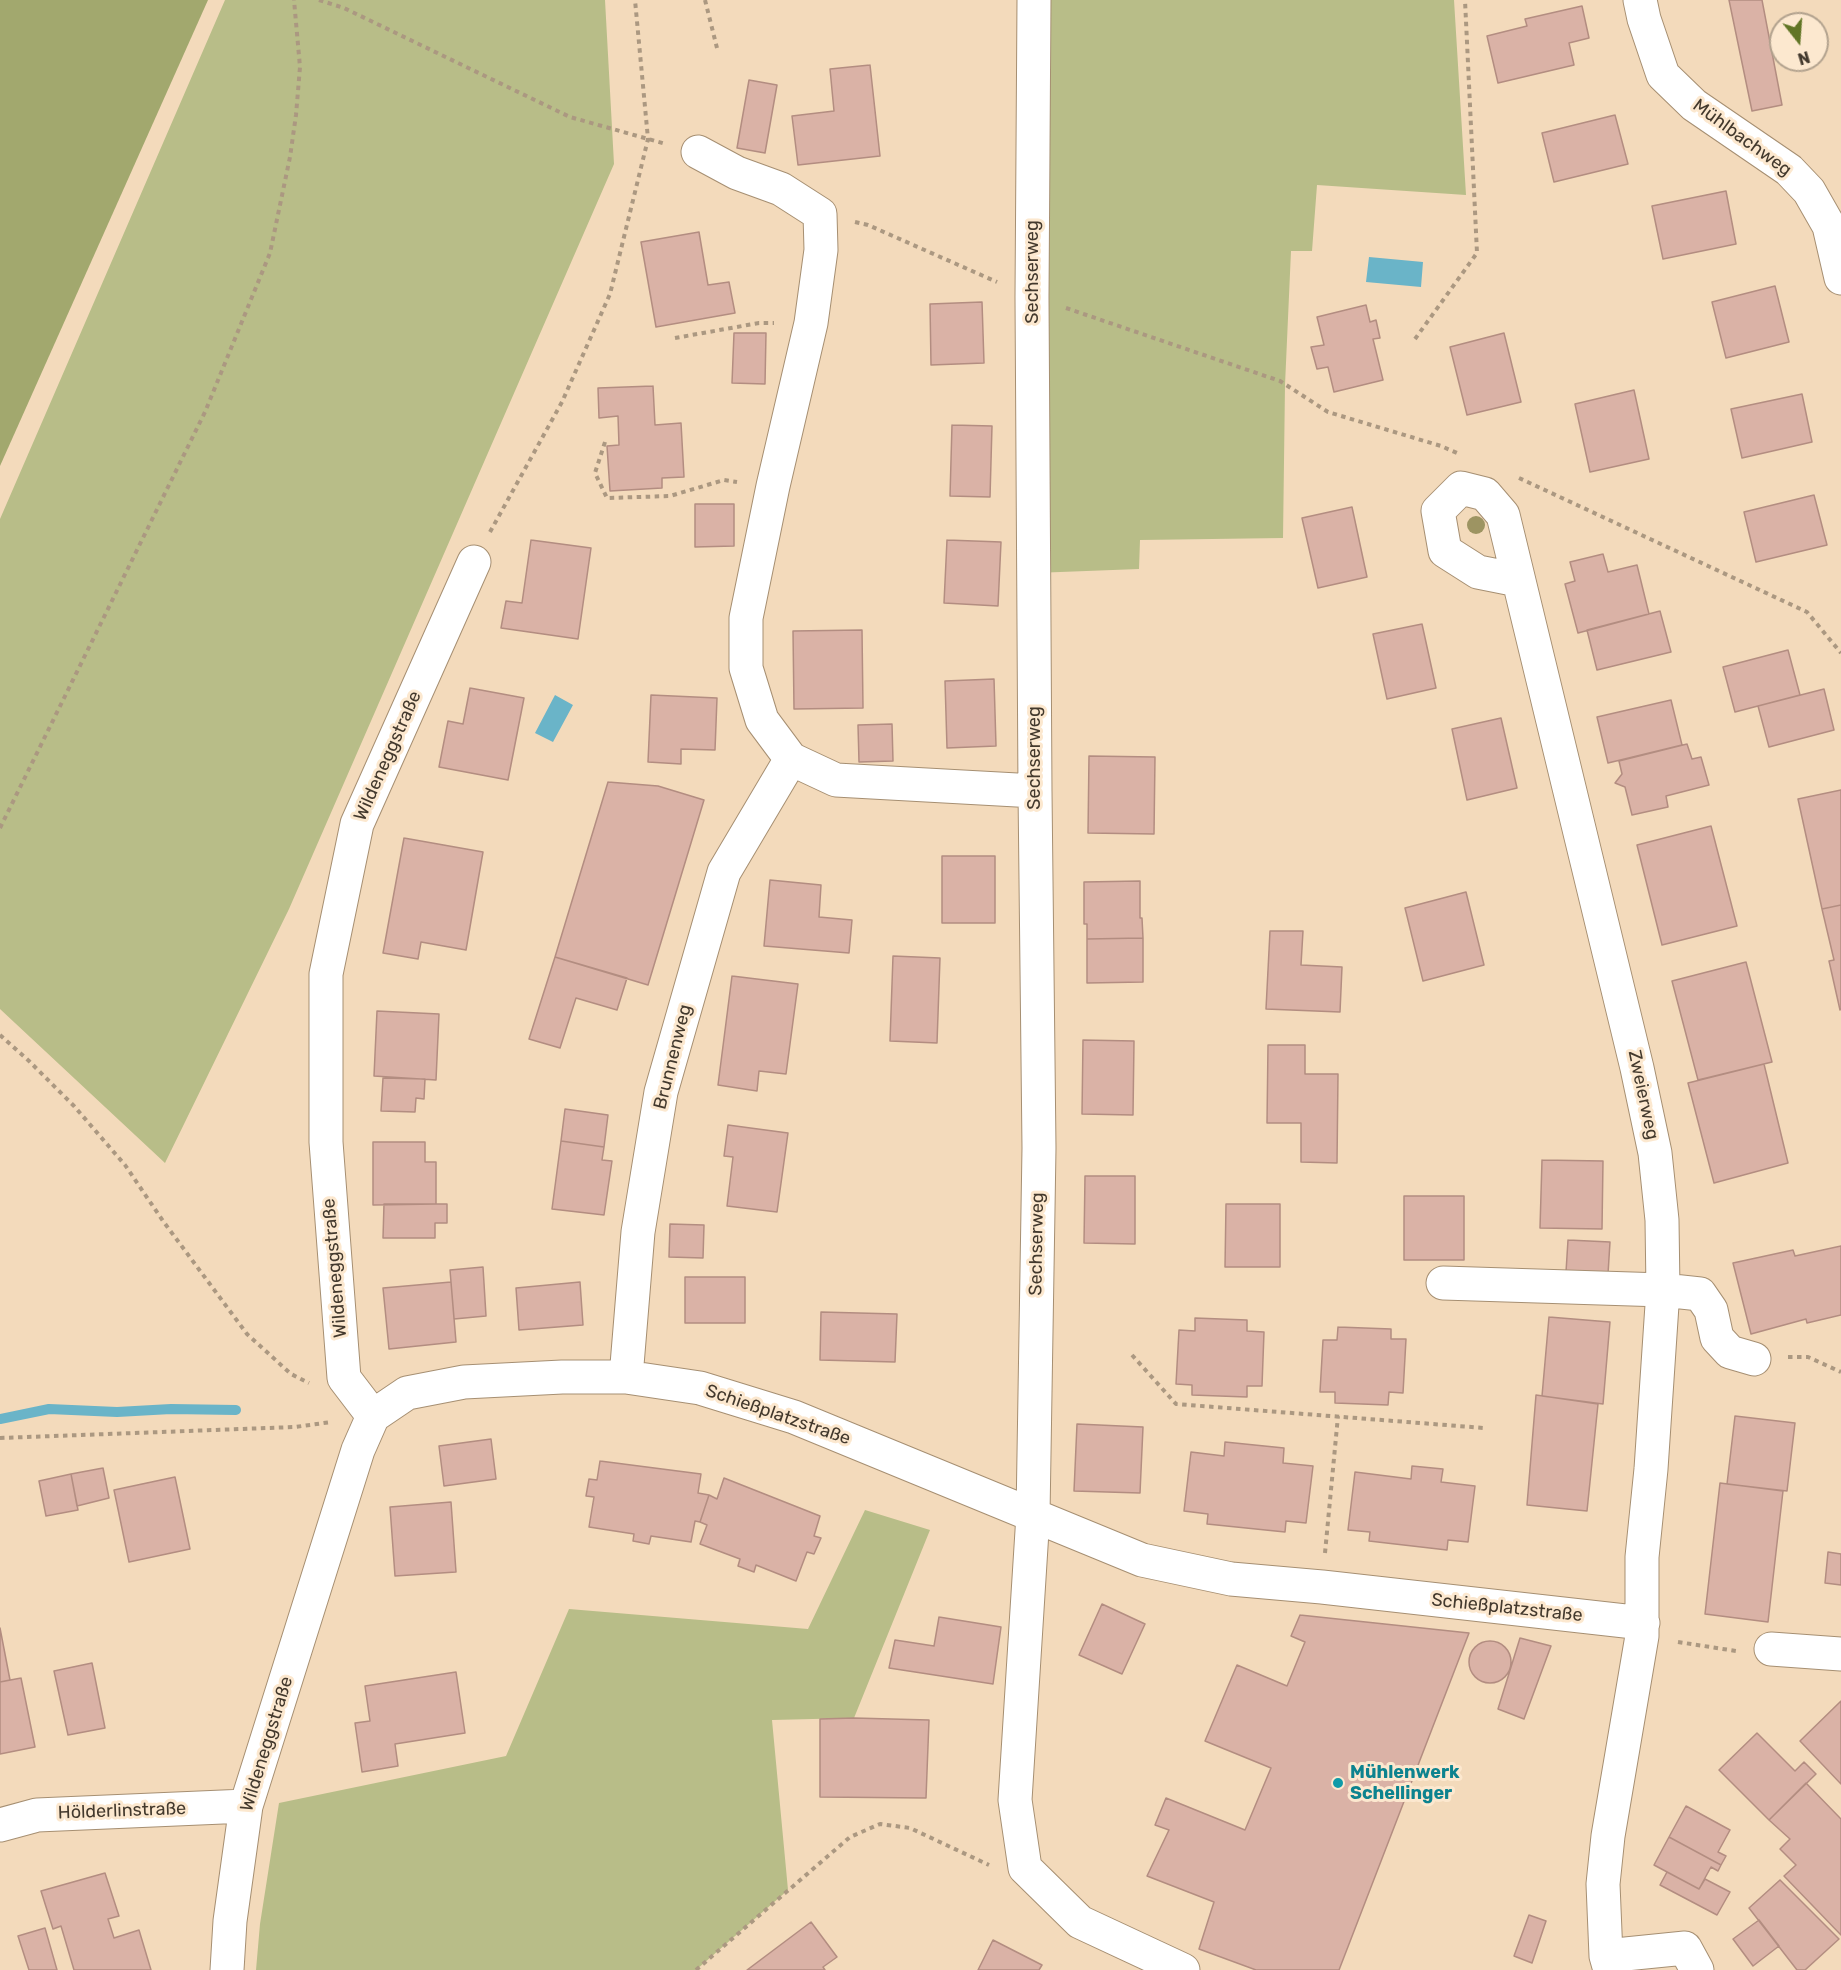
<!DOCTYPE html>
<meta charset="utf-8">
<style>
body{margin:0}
#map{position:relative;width:1841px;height:1970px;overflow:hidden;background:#f3dabb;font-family:Rubik,sans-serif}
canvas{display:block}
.north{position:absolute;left:1769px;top:12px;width:60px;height:60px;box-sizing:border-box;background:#fce8cf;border:2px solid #b2a28e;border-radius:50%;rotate:163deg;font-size:16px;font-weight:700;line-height:24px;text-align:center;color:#43392d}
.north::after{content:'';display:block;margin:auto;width:21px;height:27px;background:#617525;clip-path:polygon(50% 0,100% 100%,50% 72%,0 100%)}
</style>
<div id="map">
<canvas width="1841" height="1970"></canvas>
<div class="north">N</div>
</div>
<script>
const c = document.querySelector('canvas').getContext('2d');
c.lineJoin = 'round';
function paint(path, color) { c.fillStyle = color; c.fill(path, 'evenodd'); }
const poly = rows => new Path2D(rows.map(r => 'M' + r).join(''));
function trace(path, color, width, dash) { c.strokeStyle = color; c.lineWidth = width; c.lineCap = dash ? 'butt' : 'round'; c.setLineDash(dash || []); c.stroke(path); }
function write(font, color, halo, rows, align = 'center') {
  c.font = font + ' Rubik,sans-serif'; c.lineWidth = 6; c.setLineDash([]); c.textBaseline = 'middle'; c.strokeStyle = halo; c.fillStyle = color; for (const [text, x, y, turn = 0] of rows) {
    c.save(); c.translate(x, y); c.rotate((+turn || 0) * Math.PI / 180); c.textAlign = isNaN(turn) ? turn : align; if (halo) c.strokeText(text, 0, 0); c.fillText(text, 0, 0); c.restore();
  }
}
paint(poly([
 [225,0,605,0,614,164,289,909,165,1163,0,1009,0,519],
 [1034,0,1454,0,1466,195,1317,185,1312,251,1291,251,1285,385,1283,538,1140,540,1139,569,1034,573],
 [865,1510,930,1530,854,1718,772,1720,788,1890,696,1970,256,1970,260,1924,279,1803,506,1756,569,1609,808,1629]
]), '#b8bd88');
paint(poly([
 [0,0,208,0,0,466]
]), '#a2a86e');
paint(poly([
 [1369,257,1423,262,1421,287,1366,282],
 [555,695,573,705,553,742,535,733]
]), '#6ab4c8');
trace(poly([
 [0,1419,49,1409,117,1412,171,1409,236,1410]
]), '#6ab4c8', 10);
const building = poly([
 [1729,0,1762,0,1782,105,1752,111,1729,0],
 [1582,6,1589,38,1569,43,1574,65,1498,83,1487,36,1527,26,1525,19,1582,6],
 [870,65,880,156,798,165,792,116,834,111,830,69,870,65],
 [749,80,777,85,765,153,737,148,749,80],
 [1615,115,1628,164,1554,182,1542,133,1615,115],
 [1726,191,1736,244,1663,259,1652,206,1726,191],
 [699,232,708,285,729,282,735,313,656,327,641,242,699,232],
 [1775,286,1789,342,1726,358,1712,302,1775,286],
 [982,302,984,363,931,365,930,304,982,302],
 [1366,305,1370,322,1376,320,1380,338,1373,339,1383,380,1334,392,1328,367,1317,369,1311,347,1324,345,1317,317,1366,305],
 [734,333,766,333,765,384,732,383,734,333],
 [1504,333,1521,402,1467,415,1450,347,1504,333],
 [653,386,655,425,681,423,684,477,662,478,662,488,610,491,607,446,619,445,618,416,599,418,598,388,653,386],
 [1634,390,1649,459,1590,472,1575,404,1634,390],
 [1802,394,1812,442,1742,458,1731,409,1802,394],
 [952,425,992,426,990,497,950,496,952,425],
 [1814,495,1827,545,1756,562,1744,512,1814,495],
 [695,504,734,504,734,546,695,547,695,504],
 [1352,507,1367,577,1318,588,1302,518,1352,507],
 [531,540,591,548,578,639,501,628,506,601,522,603,531,540],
 [947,540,1001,542,998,606,944,603,947,540],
 [1603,554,1608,572,1637,565,1649,614,1578,633,1565,584,1575,581,1570,562,1603,554],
 [1660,611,1671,652,1597,670,1587,630,1660,611],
 [1422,624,1436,688,1387,699,1373,634,1422,624],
 [862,630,863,708,794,709,793,631,862,630],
 [1788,650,1800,695,1735,712,1723,667,1788,650],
 [994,679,996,746,947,748,945,681,994,679],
 [470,688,524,698,508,780,439,767,448,721,463,724,470,688],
 [1824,689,1834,730,1769,747,1758,706,1824,689],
 [651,695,717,698,715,750,681,749,681,764,648,762,651,695],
 [1671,700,1682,745,1608,763,1597,717,1671,700],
 [1501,718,1517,788,1467,800,1452,729,1501,718],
 [892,724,893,761,859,762,858,725,892,724],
 [1687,744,1692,759,1701,757,1709,785,1666,796,1668,807,1632,815,1625,787,1615,783,1622,774,1619,761,1687,744],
 [1089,756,1155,757,1154,834,1088,833,1089,756],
 [608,782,658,786,704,800,648,985,555,957,608,782],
 [1841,790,1841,905,1822,909,1798,799,1841,790],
 [1711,826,1737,926,1662,945,1637,845,1711,826],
 [404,838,483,852,466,950,421,942,418,959,383,953,404,838],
 [942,856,995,856,995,923,942,923,942,856],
 [770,880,821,885,819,917,852,920,849,953,764,946,770,880],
 [1140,881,1140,918,1142,918,1143,938,1087,939,1087,924,1084,924,1084,882,1140,881],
 [1466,892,1484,965,1423,981,1405,908,1466,892],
 [1841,905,1841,1009,1840,1010,1829,961,1834,960,1822,909,1841,905],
 [1270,931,1303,931,1301,965,1342,967,1340,1012,1266,1009,1270,931],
 [1143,938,1143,982,1087,983,1087,939,1143,938],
 [893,956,940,958,937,1043,890,1041,893,956],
 [555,957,627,978,617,1010,576,998,560,1048,529,1039,555,957],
 [1746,962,1772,1062,1698,1080,1672,981,1746,962],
 [732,976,798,984,786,1074,759,1071,757,1091,718,1085,732,976],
 [377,1011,439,1014,436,1080,374,1076,377,1011],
 [1083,1040,1134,1041,1133,1115,1082,1114,1083,1040],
 [1268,1045,1305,1045,1305,1074,1338,1074,1337,1163,1301,1162,1301,1123,1267,1123,1268,1045],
 [1764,1064,1788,1163,1714,1183,1688,1083,1764,1064],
 [383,1078,425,1079,424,1099,416,1098,415,1112,381,1111,383,1078],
 [565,1109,608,1115,604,1147,561,1141,565,1109],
 [728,1125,788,1133,777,1212,727,1206,733,1157,724,1156,728,1125],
 [561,1141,604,1147,602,1160,612,1161,604,1215,552,1209,561,1141],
 [373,1142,425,1142,425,1162,436,1162,436,1204,373,1205,373,1142],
 [1542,1160,1603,1161,1602,1229,1540,1228,1542,1160],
 [1085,1176,1135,1176,1135,1244,1084,1243,1085,1176],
 [1404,1196,1464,1196,1464,1260,1404,1260,1404,1196],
 [384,1204,447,1204,447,1223,435,1223,435,1238,383,1238,384,1204],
 [1226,1204,1280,1204,1280,1267,1225,1267,1226,1204],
 [670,1224,704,1225,703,1258,669,1257,670,1224],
 [1568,1240,1610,1242,1608,1274,1566,1272,1568,1240],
 [1841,1246,1841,1315,1807,1323,1806,1319,1751,1334,1733,1263,1793,1250,1795,1256,1841,1246],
 [483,1267,486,1316,454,1319,450,1270,483,1267],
 [685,1277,745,1277,745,1323,685,1323,685,1277],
 [451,1282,456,1342,389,1349,383,1288,451,1282],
 [580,1282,583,1325,519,1330,516,1288,580,1282],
 [821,1312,897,1314,895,1362,820,1360,821,1312],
 [1549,1317,1610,1322,1603,1404,1542,1396,1549,1317],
 [1195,1318,1247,1320,1247,1331,1264,1332,1262,1386,1247,1386,1247,1397,1192,1395,1192,1385,1176,1384,1179,1330,1195,1331,1195,1318],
 [1338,1327,1391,1329,1391,1339,1406,1339,1403,1393,1389,1392,1388,1405,1335,1403,1335,1392,1320,1392,1323,1340,1337,1340,1338,1327],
 [1536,1395,1598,1404,1587,1511,1527,1505,1536,1395],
 [1735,1416,1795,1423,1787,1491,1727,1484,1735,1416],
 [1077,1424,1143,1427,1140,1493,1074,1491,1077,1424],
 [491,1439,496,1479,444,1486,439,1446,491,1439],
 [1225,1442,1284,1448,1283,1463,1313,1466,1306,1523,1286,1521,1285,1532,1207,1524,1208,1514,1184,1511,1191,1452,1224,1456,1225,1442],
 [600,1461,701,1474,698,1493,709,1495,700,1522,695,1521,691,1542,651,1536,649,1544,633,1541,634,1534,589,1527,594,1497,586,1496,589,1479,597,1480,600,1461],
 [1412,1466,1443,1469,1441,1482,1475,1486,1468,1542,1448,1540,1447,1550,1369,1541,1370,1532,1348,1530,1355,1472,1411,1479,1412,1466],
 [103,1468,109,1498,77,1506,71,1474,103,1468],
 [71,1474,78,1510,46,1516,39,1481,71,1474],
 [175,1477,190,1549,129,1562,114,1490,175,1477],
 [724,1478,820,1516,814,1536,821,1538,814,1554,807,1552,796,1581,756,1565,754,1572,738,1566,740,1559,700,1544,707,1525,700,1522,709,1495,717,1499,724,1478],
 [1720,1483,1783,1491,1768,1622,1705,1614,1720,1483],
 [451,1502,456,1572,395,1576,390,1507,451,1502],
 [1828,1552,1841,1554,1841,1585,1825,1583,1828,1552],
 [1102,1604,1145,1624,1122,1674,1079,1655,1102,1604],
 [1300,1615,1469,1633,1339,1970,1256,1970,1199,1949,1214,1902,1147,1876,1169,1830,1155,1825,1166,1798,1245,1830,1271,1768,1205,1741,1237,1665,1287,1686,1305,1642,1291,1636,1300,1615],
 [939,1617,1001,1627,993,1684,889,1668,895,1640,934,1646,939,1617],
 [0,1628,10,1680,0,1682,0,1628],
 [1520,1638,1551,1646,1524,1719,1498,1709,1520,1638],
 '1469 1662a21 21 0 1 1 42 0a21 21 0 1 1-42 0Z',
 [92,1663,105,1728,68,1735,54,1671,92,1663],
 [456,1672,465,1733,395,1744,398,1766,362,1772,355,1723,370,1721,365,1686,456,1672],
 [21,1678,35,1747,0,1754,0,1682,21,1678],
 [1841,1701,1841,1784,1800,1741,1841,1701],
 [854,1718,929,1720,926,1798,820,1797,820,1719,854,1718],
 [1757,1733,1795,1771,1804,1762,1816,1774,1769,1820,1719,1770,1757,1733],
 [1806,1783,1841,1819,1841,1935,1784,1876,1796,1865,1780,1849,1790,1839,1769,1820,1806,1783],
 [1686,1806,1730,1830,1718,1852,1726,1856,1721,1865,1669,1837,1686,1806],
 [1669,1837,1721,1865,1718,1871,1711,1867,1699,1889,1654,1865,1669,1837],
 [1667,1872,1699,1889,1705,1879,1730,1892,1717,1915,1660,1885,1667,1872],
 [105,1873,119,1916,108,1919,114,1938,139,1930,151,1970,74,1970,61,1926,53,1929,41,1891,105,1873],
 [1780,1880,1839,1939,1805,1970,1797,1970,1749,1908,1780,1880],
 [1529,1915,1546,1921,1532,1963,1514,1956,1529,1915],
 [1759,1920,1779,1946,1753,1966,1733,1939,1759,1920],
 [811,1922,837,1957,823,1967,825,1970,747,1970,811,1922],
 [45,1928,57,1970,29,1970,18,1936,45,1928],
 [993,1940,1042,1965,1039,1970,978,1970,993,1940]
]);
paint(building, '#dab2a6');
trace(building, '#b38d81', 1.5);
const minor = poly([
 [1034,0,1032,297,1035,791,1039,1148,1033,1515,1015,1800,1025,1868,1080,1922,1183,1970],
 [1640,0,1644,19,1663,75,1694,105,1789,170,1809,191,1829,226,1841,278],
 [1518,580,1478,572,1445,551,1438,511,1461,488,1485,494,1503,515,1637,1068,1655,1153,1662,1220,1663,1290,1651,1469,1642,1557,1642,1636,1608,1836,1603,1884,1606,1956,1610,1970],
 [791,759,836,780,1035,791],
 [1443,1283,1663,1290,1700,1294,1711,1310,1717,1338,1730,1352,1754,1359],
 [626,1377,638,1232,661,1092,724,872,791,759,762,720,746,668,746,618,773,486,811,323,821,250,820,214,781,189,737,173,698,152],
 [373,1416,407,1393,464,1382,562,1377,626,1377,700,1388,794,1417,1142,1560,1231,1579,1322,1587,1643,1623],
 [373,1416,344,1378,326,1142,326,974,357,824,474,562],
 [1771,1649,1841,1654],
 [0,1825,37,1815,246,1806],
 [1606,1956,1685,1948,1697,1970],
 [227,1970,230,1921,246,1806,358,1450,373,1416]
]);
trace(minor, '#a68f72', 35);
trace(poly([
 [319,0,344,8,570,117,666,144],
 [705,0,717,48],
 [855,222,868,225,997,282],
 [1066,308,1280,381,1328,412,1441,446,1457,453],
 [675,338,759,323,774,323],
 [1415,339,1477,253,1465,0],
 [605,442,595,473,607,498,670,496,724,480,737,482],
 [1519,478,1807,612,1841,653],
 [490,532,562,402,610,294,648,139,635,0],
 [0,828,205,412,270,253,290,157,296,115,300,67,294,0],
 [0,1035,29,1061,74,1106,125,1165,163,1221,247,1334,291,1374,309,1383],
 [1132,1355,1176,1404,1484,1428],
 [1788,1357,1808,1357,1841,1372],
 [0,1438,295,1427,331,1422],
 [1325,1553,1338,1416],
 [1678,1642,1736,1651],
 [696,1970,850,1837,880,1824,910,1828,989,1865]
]), '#ab9881', 4, [4.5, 4.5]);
trace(minor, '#fff', 33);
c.fillStyle = '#9d9462';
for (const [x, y] of [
 [1476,525]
]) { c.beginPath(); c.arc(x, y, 9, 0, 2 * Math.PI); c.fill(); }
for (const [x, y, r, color] of [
 [1338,1783,6,"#0f9aa8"]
]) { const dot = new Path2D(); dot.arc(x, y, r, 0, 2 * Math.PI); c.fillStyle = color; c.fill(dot); trace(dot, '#fce8cf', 2); }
write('18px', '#43392d', '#fce8cf', [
 ["Mühlbachweg",1742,138,36],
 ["Sechserweg",1033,272,-90],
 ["Wildeneggstraße",388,756,-66],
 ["Sechserweg",1035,758,-90],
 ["Brunnenweg",673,1057,-76],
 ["Zweierweg",1643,1095,78],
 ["Sechserweg",1037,1244,-89],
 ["Wildeneggstraße",335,1268,-95],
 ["Schießplatzstraße",778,1415,19],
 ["Schießplatzstraße",1507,1608,6],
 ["Wildeneggstraße",267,1744,-73],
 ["Hölderlinstraße",122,1811,-2]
]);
write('bold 18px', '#0d838f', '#fce8cf', [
 ["Mühlenwerk",1350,1773],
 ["Schellinger",1350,1794]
], 'left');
</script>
